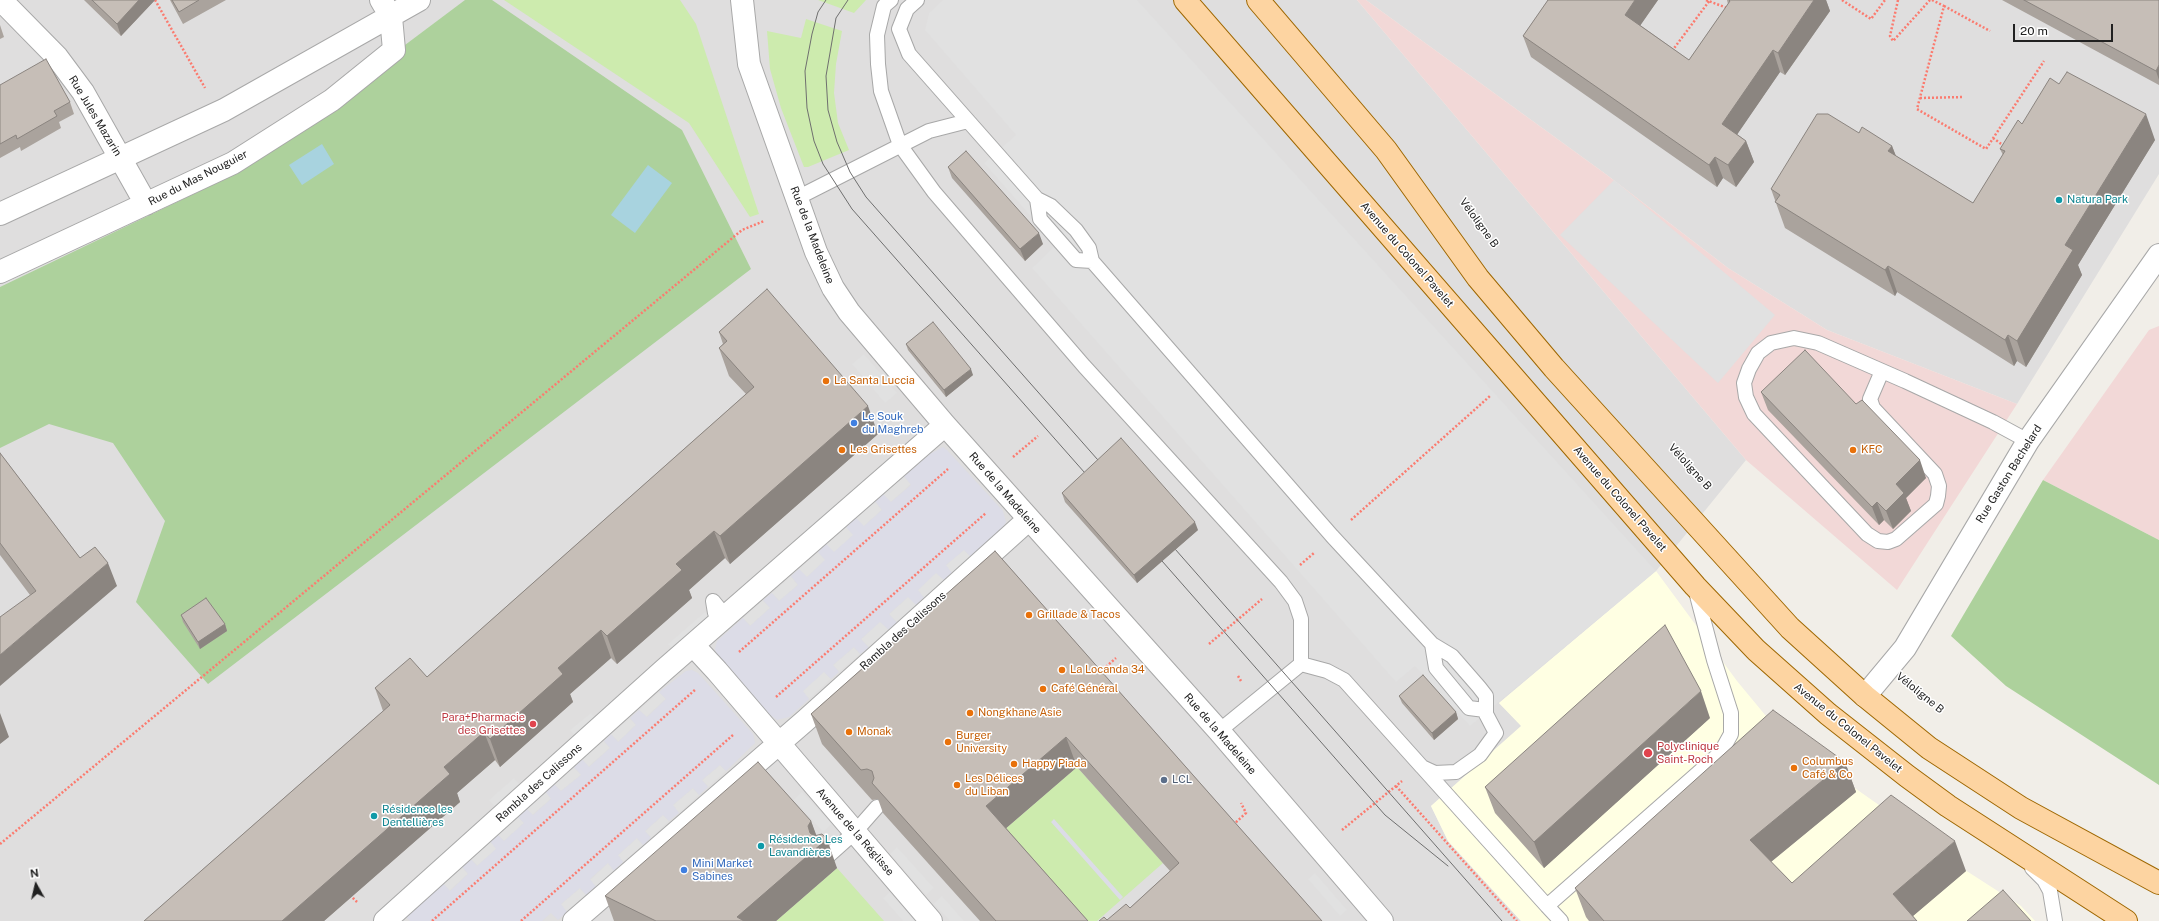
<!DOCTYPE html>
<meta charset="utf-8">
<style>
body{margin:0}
#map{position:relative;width:2159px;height:921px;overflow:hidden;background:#f1eee8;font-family:"Public Sans",sans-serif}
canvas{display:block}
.north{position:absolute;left:16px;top:865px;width:40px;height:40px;-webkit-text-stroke:3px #fff;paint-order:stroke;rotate:352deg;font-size:11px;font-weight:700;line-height:16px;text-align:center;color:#212121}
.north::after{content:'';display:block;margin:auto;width:14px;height:18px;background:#212121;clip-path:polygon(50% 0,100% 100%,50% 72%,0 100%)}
.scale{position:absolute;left:2013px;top:24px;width:100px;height:18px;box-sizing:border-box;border:2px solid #212121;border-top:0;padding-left:5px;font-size:12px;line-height:14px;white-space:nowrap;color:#212121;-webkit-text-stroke:3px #fff;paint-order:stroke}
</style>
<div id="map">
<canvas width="2159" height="921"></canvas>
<div class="north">N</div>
<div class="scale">20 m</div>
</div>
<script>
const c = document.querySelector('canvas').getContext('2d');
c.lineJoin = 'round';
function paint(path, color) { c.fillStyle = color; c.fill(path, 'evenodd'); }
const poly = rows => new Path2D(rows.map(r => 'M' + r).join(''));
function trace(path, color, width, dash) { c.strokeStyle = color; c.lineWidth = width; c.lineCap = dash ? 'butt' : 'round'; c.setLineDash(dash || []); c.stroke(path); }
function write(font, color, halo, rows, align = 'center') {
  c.font = font + ' "Public Sans",sans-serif'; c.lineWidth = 3; c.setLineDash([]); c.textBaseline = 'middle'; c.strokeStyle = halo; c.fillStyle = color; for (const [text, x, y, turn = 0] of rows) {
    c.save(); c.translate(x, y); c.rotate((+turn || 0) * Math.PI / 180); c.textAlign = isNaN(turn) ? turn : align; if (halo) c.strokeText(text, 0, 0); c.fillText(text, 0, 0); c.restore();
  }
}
paint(poly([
 [0,0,1357,0,1746,460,1656,571,1499,703,1522,726,1431,806,1448,841,1521,921,0,921],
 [1366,0,2159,0,2159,174,2017,404,1827,330,1728,268,1607,175]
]), '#dfdede');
paint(poly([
 [1357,0,1366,0,1607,175,1728,268,1827,330,2017,404,1897,590,1746,460],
 [2159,326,2159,540,2043,480,2149,330]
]), '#f2d8d7');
paint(poly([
 [1656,571,1737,681,1785,739,1906,824,1962,868,2021,906,2035,921,1521,921,1448,841,1431,806,1521,726,1499,703]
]), '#ffffe3');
paint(poly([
 [504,0,680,0,696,24,759,214,750,217,689,123],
 [818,0,866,0,854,13],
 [806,19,842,31,836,64,834,93,838,123,849,150,808,167,804,167,802,162,781,108,770,69,767,31,801,38],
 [1077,767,1163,863,1097,921,1072,921,997,836],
 [837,868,884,921,776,921]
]), '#cdebae');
paint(poly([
 [465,0,492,0,682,130,751,269,208,684,136,602,165,521,113,443,49,424,0,448,0,287,229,177],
 [2043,480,2159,540,2159,785,2006,686,1951,636]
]), '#add19c');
paint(poly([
 [943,0,1137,0,1656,571,1470,726,1415,666,1396,682,1032,268,1056,245,984,163,1016,135,925,30,929,13],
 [1614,180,1775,315,1718,383,1560,235],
 [864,354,897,393,885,403,852,364],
 [904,476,911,484,891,502,883,494],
 [875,501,882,510,863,527,856,518],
 [846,527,854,535,834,553,826,544],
 [964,549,971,557,952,573,945,566],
 [818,552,826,560,807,577,799,569],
 [936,572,944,580,924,598,918,590],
 [791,576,798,585,779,601,772,593],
 [908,597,916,605,897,623,889,614],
 [763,600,770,608,750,626,743,618],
 [705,612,712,619,675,651,668,644],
 [880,621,889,630,869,648,861,639],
 [854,647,860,654,839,672,833,665],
 [824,671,831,679,809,699,802,691],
 [659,692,666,699,646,717,639,710],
 [591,713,597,721,577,738,570,730],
 [630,718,636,725,618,742,611,734],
 [604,741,610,748,588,767,582,759],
 [720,765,726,771,708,787,702,780],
 [574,767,581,775,561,791,554,784],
 [514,778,521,786,496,808,489,800],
 [693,788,699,795,679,813,673,805],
 [545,791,552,798,532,815,526,808],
 [802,792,832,824,823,832,794,800],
 [663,815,669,821,651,838,645,831],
 [517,816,524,823,504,841,497,834],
 [637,838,643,845,623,862,618,855],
 [490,841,497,849,477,866,470,858],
 [897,847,934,888,926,895,890,854],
 [608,863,614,871,596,887,590,880],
 [461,865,468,874,449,891,442,882],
 [1315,873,1347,910,1340,916,1308,879],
 [580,888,586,895,567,912,560,905],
 [890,892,915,921,903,921,883,898],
 [942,896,964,921,950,921,934,904]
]), '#e1e1e1');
paint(poly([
 [943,447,947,450,1003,511,1006,522,1003,527,971,557,964,550,946,565,952,573,944,580,936,573,918,590,924,598,916,605,908,597,889,614,897,623,889,630,880,622,861,639,869,648,860,654,854,647,833,665,839,672,831,679,824,672,803,691,809,699,789,717,777,720,769,714,717,655,715,649,717,641,743,618,750,626,770,608,763,600,772,593,779,601,798,585,791,576,799,569,807,577,825,560,818,552,826,544,834,552,853,535,846,527,856,518,864,526,882,510,875,501,883,494,891,502,911,485,904,476,930,454],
 [692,670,698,673,753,734,755,743,726,771,720,765,702,780,708,787,699,795,693,788,673,805,679,813,669,821,663,815,645,831,651,838,643,845,637,838,618,855,623,862,614,871,608,863,590,879,596,887,586,895,580,888,561,904,567,912,558,920,551,913,542,921,410,921,404,915,442,882,450,891,468,874,461,865,470,858,477,866,496,849,490,841,497,834,504,841,524,823,517,816,526,808,533,815,551,799,545,791,554,784,561,791,581,775,574,767,582,759,589,767,610,748,604,741,611,734,618,742,636,725,630,718,639,710,647,717,666,699,659,692,686,671],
 [1054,819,1123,897,1120,900,1051,822]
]), '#dcdce7');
paint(poly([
 [322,144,334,164,302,185,289,165],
 [648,165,672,183,635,233,611,215]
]), '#a8d3df');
const lane = poly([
 [891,0,884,6,877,35,878,64,881,91,900,145,934,192,1084,366,1281,582,1295,601,1301,619,1301,664,1219,731],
 [917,0,907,9,899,29,909,54,1037,199,1051,206,1076,230,1089,248,1092,261,1332,536,1432,644,1452,656,1479,687,1486,696,1486,714,1496,733,1480,755,1456,772,1435,773,1422,767,1344,680,1327,671,1301,664],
 [797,198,929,131,968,121],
 [1037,199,1040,219,1076,260,1092,261],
 [1882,371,1870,399,1873,408,1935,474,1939,486,1938,496,1936,504,1896,539,1888,542,1878,541,1867,534,1754,414,1746,397,1744,383,1749,369,1758,353,1771,343,1794,338,1818,343,1905,381,1993,422,2028,441],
 [715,613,713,601,726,617],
 [1432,644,1436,668,1469,708,1485,710],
 [1423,768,1547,906,1706,766,1721,752,1731,734,1731,713,1714,660,1695,588],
 [827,857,855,832,877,807],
 [2032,868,2044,880,2050,891,2055,921],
 [1547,906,1561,921]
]);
const street = poly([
 [1,0,57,57,83,92,146,204],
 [742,0,749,64,816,252,833,288,849,312,945,425,1219,731,1382,921],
 [0,214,224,110,419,0],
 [0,272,233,163,332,100,394,50,391,17,381,0],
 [693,645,717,671,931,921],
 [1865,696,1905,648,2028,441,2159,255],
 [385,921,664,670,945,425],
 [574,921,806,720,1028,520]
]);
const primary = poly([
 [1185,0,1695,586,1756,650,1828,714,1907,776,1948,806,2126,921],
 [1258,0,1386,150,1478,278,1554,368,1790,628,1865,696,1929,748,2021,808,2159,883]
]);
trace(lane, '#a8a8a8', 16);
trace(street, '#a8a8a8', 24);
trace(primary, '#9e6700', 24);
trace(poly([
 [155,0,205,88],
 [1706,0,1727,8],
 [1842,0,1871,19,1885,0],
 [1898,0,1890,36,1893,41,1930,0],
 [1932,0,1944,6,1917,109,1986,149,2044,61],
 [1944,6,1990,31],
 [1672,51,1710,0],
 [1920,98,1964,97],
 [1993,138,2004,146],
 [1013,457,1038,436],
 [1351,520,1490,396],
 [1300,565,1314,553],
 [1209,644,1262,599],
 [739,652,948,469],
 [1100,672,1116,658],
 [1238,676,1241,681],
 [776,697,986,513],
 [1396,786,1517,921],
 [1233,825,1246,813,1241,803],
 [1342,830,1402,781],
 [0,844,742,230,764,221],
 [350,895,357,902],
 [432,921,696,689],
 [521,921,733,735]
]), '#fb7b6f', 2.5, [2, 2]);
trace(lane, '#fff', 14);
trace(street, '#fff', 22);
trace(primary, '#fdd4a1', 22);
trace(poly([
 [826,0,818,12,812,34,805,71,807,108,814,141,823,164,852,209,1092,481],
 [848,0,836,18,826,76,828,110,837,142,850,172,866,197,1105,468],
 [1168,541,1502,921],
 [1155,553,1385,815,1448,866]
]), '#6f6f6f', 1);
paint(poly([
 [84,0,155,0,121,36],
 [170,0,226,0,183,24],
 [1548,0,1658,0,1640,25,1689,60,1728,4,1727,0,1826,0,1830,11,1785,75,1780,72,1737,134,1746,141,1754,162,1736,187,1723,178,1717,187,1531,57,1523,36],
 [2002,0,2159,0,2159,85],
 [0,25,4,37,0,39],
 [2059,84,2155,140,2078,265,2082,275,2026,367,2017,361,2014,366,1897,292,1895,296,1785,228,1771,189,1892,146,1896,156,1973,203,2003,155,2000,149,2022,124],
 [0,85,70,102,74,114,59,122,61,128,21,151,20,147,0,158],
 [948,167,1043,244,1025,261,952,178],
 [719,332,878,434,730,564,725,558,689,590,692,598,617,664,611,658,570,694,573,702,500,767,495,760,457,793,460,802,324,921,144,921,383,711,375,688,427,677,746,394,729,376,719,348,723,344],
 [906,344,973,375,946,397,908,350],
 [1761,392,1926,478,1906,498,1911,511,1893,529,1884,520,1879,525,1768,410],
 [0,453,80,558,117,586,30,595,0,555],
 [1062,493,1198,530,1137,583,1065,502],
 [995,551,1322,921,1107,920,1130,908,1170,871,1077,767,1006,828,1088,921,980,921,883,813,878,799,872,800,822,744,811,714],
 [181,615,225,624,227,631,200,649,183,622],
 [1399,696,1456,712,1458,719,1434,740,1402,703],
 [1710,718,1544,868,1495,813,1485,787],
 [1845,762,1856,792,1771,862,1792,883,1966,871,1913,916,1917,921,1589,921,1586,917,1575,888],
 [811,821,816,836,837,868,776,921,614,921,605,896]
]), '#aaa39d');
paint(poly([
 [139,0,155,0,121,36,117,24],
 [1635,0,1658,0,1633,36,1625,15],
 [1814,0,1826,0,1830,11,1785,75,1778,53],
 [1773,50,1780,72,1730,145,1722,124],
 [2159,65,2159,80,2156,71],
 [2146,114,2155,140,2078,265,2082,275,2026,367,2017,341,2065,245],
 [1746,141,1754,162,1736,187,1728,165],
 [1892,146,1902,172,1888,151],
 [1715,157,1723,178,1717,187,1709,165],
 [1039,233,1043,244,1025,261,1020,249],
 [1888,266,1897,292,1895,296,1885,270],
 [2008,335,2017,361,2014,366,2005,340],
 [971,369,973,375,946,397,944,390],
 [868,406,878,434,730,564,720,536],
 [1920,460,1926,478,1906,498,1911,511,1893,529,1886,511,1896,484],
 [1877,502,1884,520,1879,525,1872,507],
 [1195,522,1198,530,1137,583,1134,575],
 [714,531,725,558,689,590,692,598,617,664,607,636,676,564],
 [108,563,117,586,0,686,0,655],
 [225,624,227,631,200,649,198,642],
 [601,630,611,658,570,694,573,702,500,767,490,739,558,668],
 [1701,691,1710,718,1544,868,1534,842],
 [1456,712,1458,719,1434,740,1432,733],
 [0,713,9,737,0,744],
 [484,732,495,760,457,793,460,802,324,921,282,921,444,767],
 [1066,737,1077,767,997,836,986,806],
 [1845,762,1856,792,1761,870,1750,840],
 [811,821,820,845,827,839,837,868,776,921,738,921,737,917,810,833,808,826],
 [1955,841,1966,871,1907,921,1893,894]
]), '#8b8580');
const building = poly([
 [92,0,139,0,117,24,92,0],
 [172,0,199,0,179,12,172,0],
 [1548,0,1635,0,1625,15,1689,60,1730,1,1729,0,1814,0,1778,53,1773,50,1722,124,1746,141,1728,165,1715,157,1709,165,1523,36,1548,0],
 [2024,0,2159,0,2159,65,2156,71,2024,0],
 [46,59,70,102,54,111,57,116,17,139,16,135,0,144,0,85,46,59],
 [2067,72,2146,114,2065,245,2073,250,2017,341,2008,335,2005,340,1888,266,1885,270,1775,202,1780,195,1771,189,1817,114,1828,114,1859,133,1862,127,1892,146,1888,151,1973,203,2005,151,2000,149,2018,120,2022,124,2050,78,2059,84,2067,72],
 [966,151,1039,233,1020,249,948,167,966,151],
 [767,289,868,406,720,536,714,531,676,564,682,570,607,636,601,630,558,668,563,674,490,739,484,732,444,767,450,774,282,921,144,921,390,705,375,688,410,658,427,677,754,387,719,348,727,341,719,332,767,289],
 [933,322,971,369,944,390,906,344,933,322],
 [1805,350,1856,404,1862,400,1920,460,1896,484,1904,493,1886,511,1877,502,1872,507,1761,392,1805,350],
 [1121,438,1195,522,1134,575,1062,493,1121,438],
 [0,453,80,558,95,547,108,563,0,655,0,617,36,591,0,543,0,453],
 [995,551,1322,921,1099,921,1104,917,1107,920,1126,904,1130,908,1179,863,1066,737,986,806,1088,921,996,921,872,783,874,778,872,771,867,769,861,770,811,714,995,551],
 [206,598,225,624,198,642,181,615,206,598],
 [1665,625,1701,691,1534,842,1485,787,1665,625],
 [1423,675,1456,712,1432,733,1399,696,1423,675],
 [1773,710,1845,762,1750,840,1792,883,1891,795,1955,841,1893,894,1917,921,1604,921,1575,888,1773,710],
 [758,762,811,821,808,826,810,833,814,836,822,834,827,839,737,917,744,921,656,921,605,896,758,762],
 [2003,890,2031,921,1967,921,2003,890]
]);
paint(building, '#c6beb7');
trace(building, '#8b8580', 1);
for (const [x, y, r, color] of [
 [2059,200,4,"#0f9aa8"],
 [826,381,4,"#e8710a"],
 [854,423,4,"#3f7fe0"],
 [842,450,4,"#e8710a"],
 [1853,450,4,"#e8710a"],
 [1029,615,4,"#e8710a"],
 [1062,670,4,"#e8710a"],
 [1043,689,4,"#e8710a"],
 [970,713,4,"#e8710a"],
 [533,724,4,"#e0444e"],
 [849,732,4,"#e8710a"],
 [948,742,4,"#e8710a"],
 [1648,753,5,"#e0444e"],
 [1014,764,4,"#e8710a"],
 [1794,768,4,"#e8710a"],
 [1164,780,4,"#5c6f8a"],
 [957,785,4,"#e8710a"],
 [374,816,4,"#0f9aa8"],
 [761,846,4,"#0f9aa8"],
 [684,870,4,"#3f7fe0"]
]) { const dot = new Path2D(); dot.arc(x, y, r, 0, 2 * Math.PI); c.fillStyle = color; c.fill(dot); trace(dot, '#fff', 1.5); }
write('11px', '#212121', '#fff', [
 ["Rue Jules Mazarin",95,116,59],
 ["Rue du Mas Nouguier",198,178,-27],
 ["Véloligne B",1479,223,54],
 ["Rue de la Madeleine",812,235,69],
 ["Avenue du Colonel Pavelet",1407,255,49],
 ["Véloligne B",1690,467,48],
 ["Rue Gaston Bachelard",2009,474,-58],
 ["Rue de la Madeleine",1005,493,49],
 ["Avenue du Colonel Pavelet",1620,499,49],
 ["Rambla des Calissons",903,631,-42],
 ["Véloligne B",1920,693,39],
 ["Avenue du Colonel Pavelet",1848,728,39],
 ["Rue de la Madeleine",1220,734,49],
 ["Rambla des Calissons",539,783,-42],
 ["Avenue de la Réglisse",855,832,49]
]);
write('11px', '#0d838f', '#fff', [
 ["Natura Park",2067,200],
 ["Résidence les",382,810],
 ["Dentellières",382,823],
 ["Résidence Les",769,840],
 ["Lavandières",769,853]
], 'left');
write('11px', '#c56008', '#fff', [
 ["La Santa Luccia",834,381],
 ["Les Grisettes",850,450],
 ["KFC",1861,450],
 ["Grillade & Tacos",1037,615],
 ["La Locanda 34",1070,670],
 ["Café Général",1051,689],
 ["Nongkhane Asie",978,713],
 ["Monak",857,732],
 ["Burger",956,736],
 ["University",956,749],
 ["Columbus",1802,762],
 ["Café & Co",1802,775],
 ["Happy Piada",1022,764],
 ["Les Délices",965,779],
 ["du Liban",965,792]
], 'left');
write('11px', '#366cbe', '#fff', [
 ["Le Souk",862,417],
 ["du Maghreb",862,430],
 ["Mini Market",692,864],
 ["Sabines",692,877]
], 'left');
write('11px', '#be3a42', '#fff', [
 ["Para+Pharmacie",525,718],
 ["des Grisettes",525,731],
 ["Polyclinique",1657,747,"left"],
 ["Saint-Roch",1657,760,"left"]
], 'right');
write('11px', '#4e5e75', '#fff', [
 ["LCL",1172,780]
], 'left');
</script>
